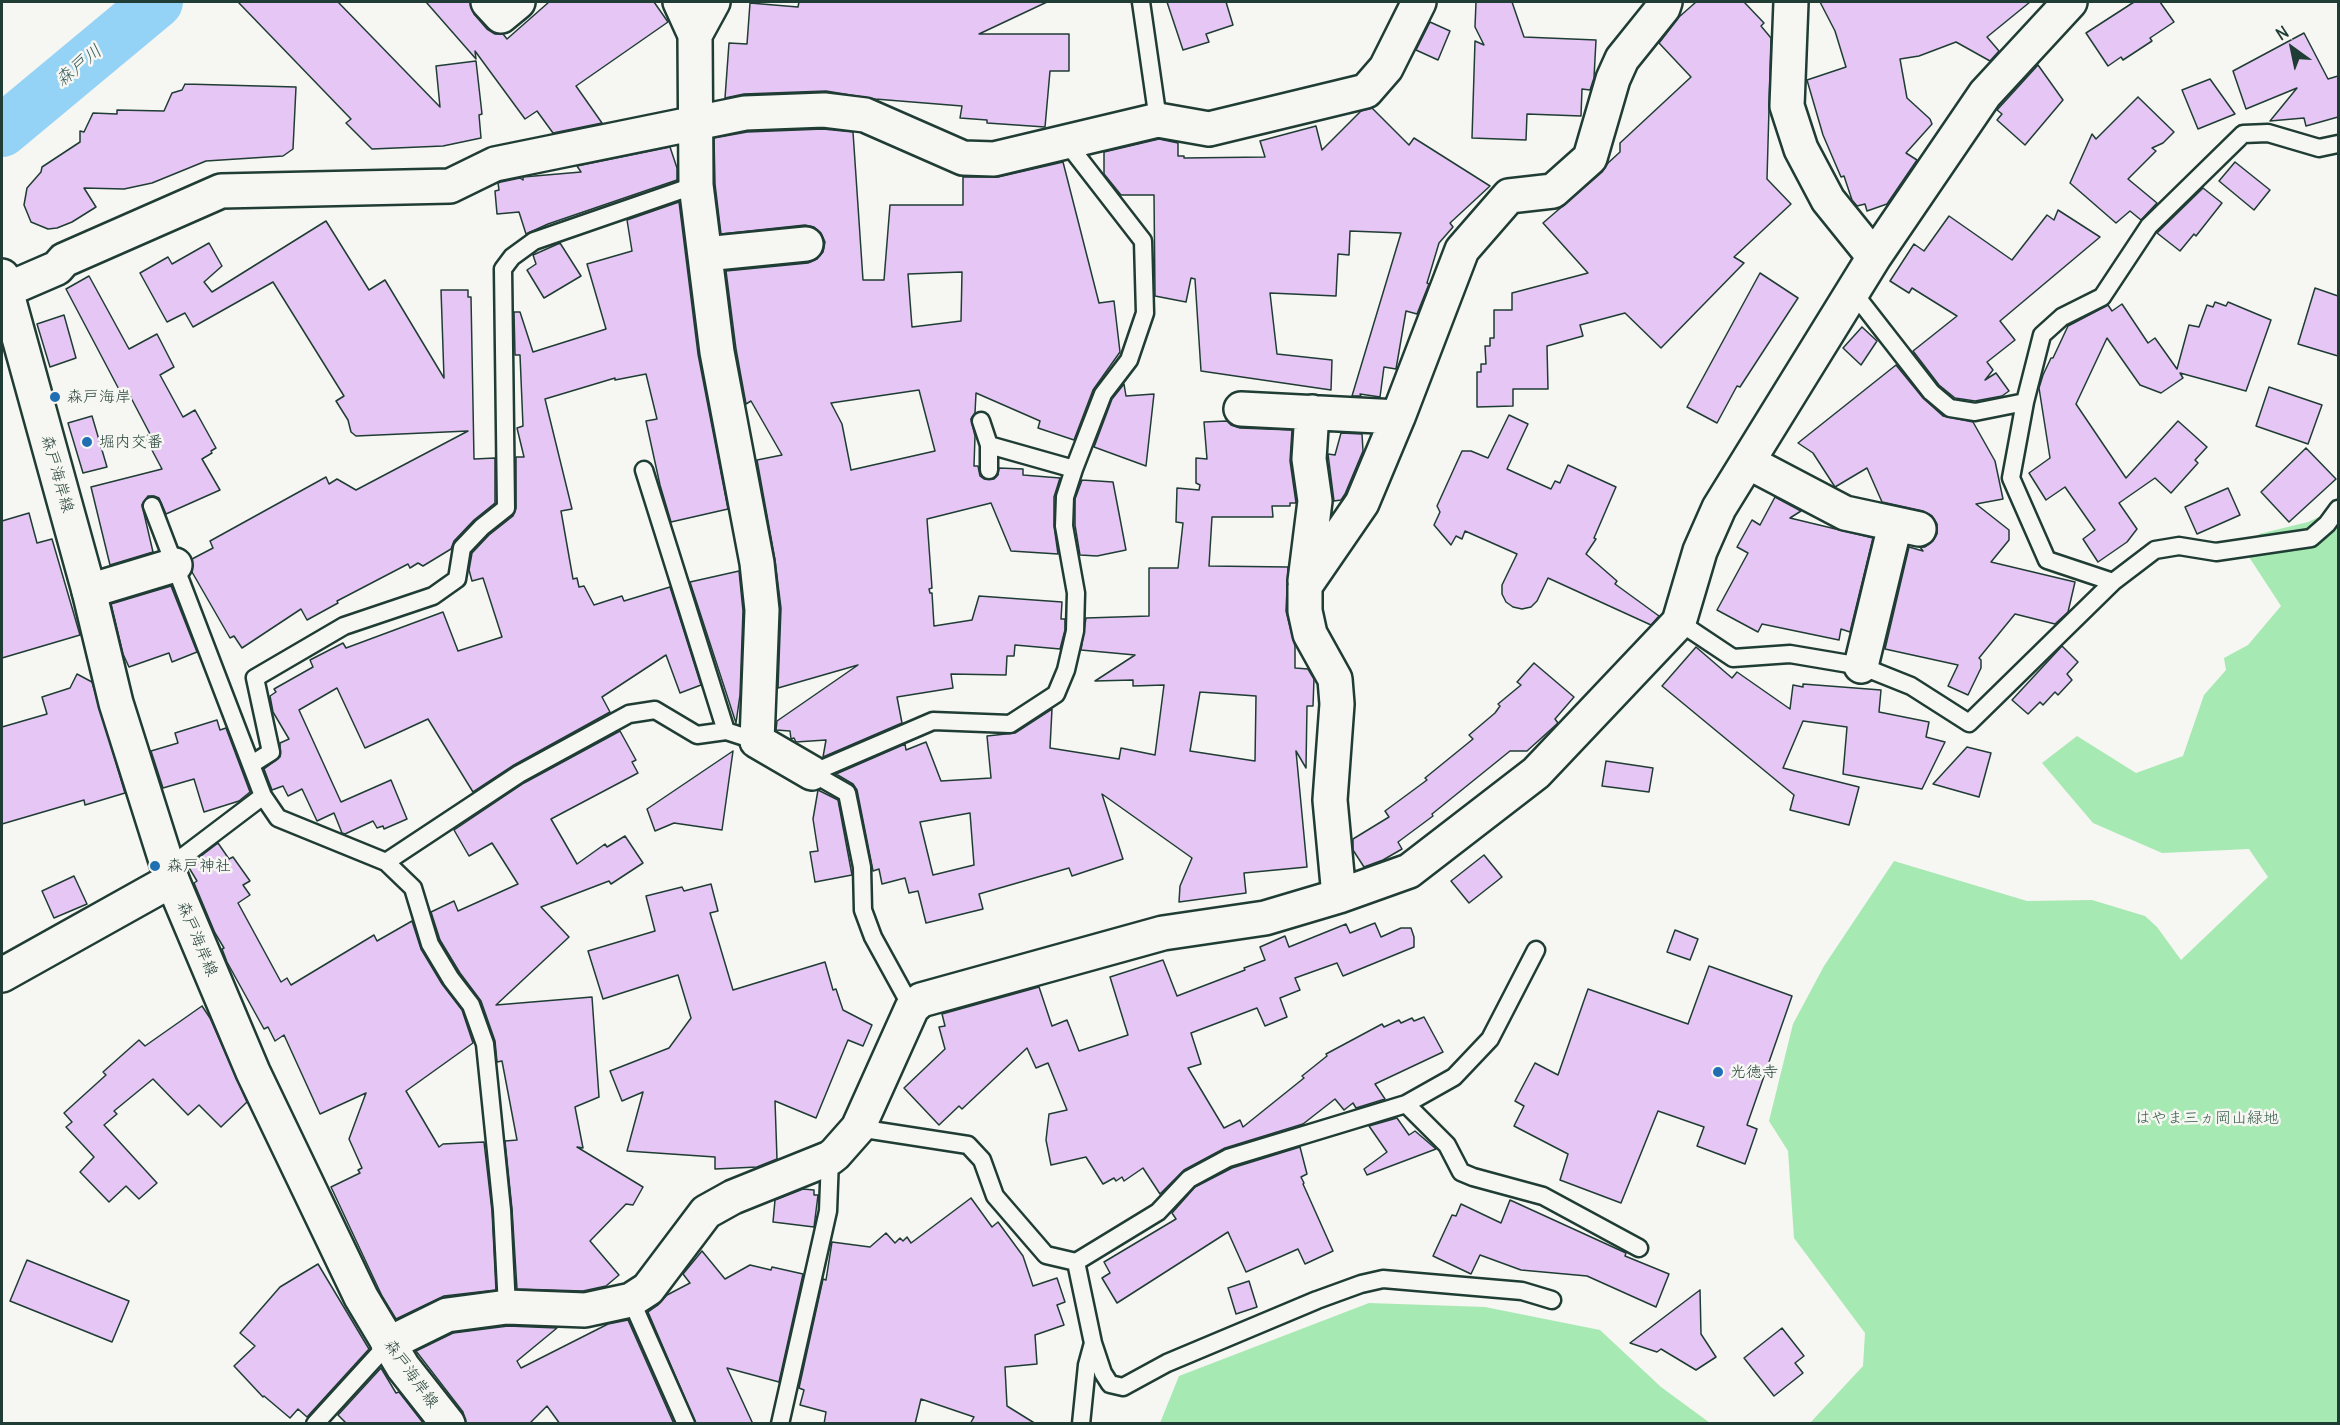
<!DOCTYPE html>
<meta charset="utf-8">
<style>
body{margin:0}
#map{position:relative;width:2340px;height:1425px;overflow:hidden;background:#f6f6f2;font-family:Delius,sans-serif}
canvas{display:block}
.frame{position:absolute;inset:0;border:3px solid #1f3d34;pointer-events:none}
.north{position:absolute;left:2262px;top:18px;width:60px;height:60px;-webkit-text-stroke:4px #f6f6f2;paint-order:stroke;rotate:327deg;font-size:16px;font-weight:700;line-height:24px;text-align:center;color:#1f3d34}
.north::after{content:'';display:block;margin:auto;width:21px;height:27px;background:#1f3d34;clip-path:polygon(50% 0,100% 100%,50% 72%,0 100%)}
</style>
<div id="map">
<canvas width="2340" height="1425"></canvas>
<div class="frame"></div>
<div class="north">N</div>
</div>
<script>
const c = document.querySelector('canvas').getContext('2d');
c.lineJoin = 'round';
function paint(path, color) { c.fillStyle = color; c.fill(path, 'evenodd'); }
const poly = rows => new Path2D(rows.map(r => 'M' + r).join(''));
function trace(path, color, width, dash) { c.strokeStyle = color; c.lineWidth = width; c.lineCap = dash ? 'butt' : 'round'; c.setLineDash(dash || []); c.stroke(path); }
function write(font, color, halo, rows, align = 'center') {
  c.font = font + ' Delius,"Klee One",sans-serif'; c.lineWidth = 5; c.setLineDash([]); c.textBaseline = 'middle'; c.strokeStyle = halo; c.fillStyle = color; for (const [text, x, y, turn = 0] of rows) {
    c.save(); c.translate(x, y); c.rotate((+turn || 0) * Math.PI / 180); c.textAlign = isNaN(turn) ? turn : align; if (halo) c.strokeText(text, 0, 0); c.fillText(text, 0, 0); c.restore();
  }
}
paint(poly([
 [2338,508,2338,1423,1810,1423,1863,1366,1865,1333,1794,1238,1788,1151,1769,1121,1793,1024,1824,966,1894,861,2027,901,2092,900,2145,916,2157,927,2181,960,2268,877,2249,849,2162,853,2093,823,2042,763,2077,736,2136,773,2183,756,2204,695,2226,670,2224,658,2248,645,2281,606,2249,557,2259,534,2308,522],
 [1369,1303,1485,1307,1600,1330,1661,1387,1710,1423,1160,1423,1179,1376]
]), '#a7e9b2');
trace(poly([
 [2,131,157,2]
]), '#94d3f5', 52);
const building = poly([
 [238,2,338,2,440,107,436,66,476,61,482,114,479,115,481,138,443,146,372,149,346,123,351,119,238,2],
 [426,2,470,2,474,14,487,29,495,34,503,34,507,39,549,2,654,2,668,22,576,86,602,123,553,133,537,111,525,119,475,51,476,59,426,2],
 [799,2,1047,2,979,34,1069,34,1069,71,1050,71,1045,127,987,123,987,120,960,118,962,106,875,99,826,91,744,94,725,98,729,43,747,44,750,3,798,7,799,2],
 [1167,2,1226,2,1233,25,1206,34,1209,42,1183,50,1167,2],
 [1476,2,1512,2,1524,37,1596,40,1594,78,1590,90,1582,89,1581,116,1527,114,1526,140,1472,138,1475,41,1484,45,1475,27,1476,2],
 [1696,2,1744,2,1764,23,1761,26,1771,38,1767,179,1791,204,1734,257,1744,263,1661,348,1625,313,1580,325,1583,336,1547,346,1548,389,1513,389,1513,406,1477,407,1477,372,1481,372,1481,364,1486,364,1485,346,1490,346,1490,338,1494,338,1494,310,1512,310,1512,293,1588,273,1543,223,1602,172,1608,163,1620,152,1620,143,1691,77,1659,43,1679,17,1696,2],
 [1820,2,2030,2,1987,37,1999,51,1990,61,1956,42,1919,56,1900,59,1907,98,1930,119,1932,124,1906,153,1917,160,1887,204,1867,211,1865,204,1857,206,1852,200,1844,176,1841,177,1823,135,1807,80,1846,67,1835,31,1820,2],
 [2134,2,2160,2,2174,22,2150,38,2152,41,2123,60,2121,57,2108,66,2086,33,2134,2],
 [1430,22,1450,31,1438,60,1416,50,1430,22],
 [2304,33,2328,79,2338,76,2338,117,2306,126,2304,118,2270,121,2297,88,2246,109,2233,71,2304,33],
 [2038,65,2063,100,2025,145,1997,120,2002,114,1997,110,2038,65],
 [2210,79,2235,114,2198,129,2182,90,2210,79],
 [185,84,296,87,293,149,283,156,206,161,152,183,124,189,84,188,96,207,72,222,57,228,48,229,31,222,24,205,27,188,41,172,42,167,80,142,80,131,84,132,93,113,117,114,117,110,164,111,172,93,182,90,185,84],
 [2138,97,2174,132,2163,143,2152,148,2156,151,2128,179,2157,203,2141,220,2130,211,2116,223,2070,183,2092,134,2096,139,2138,97],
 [1372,108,1409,145,1414,138,1490,186,1450,223,1453,227,1439,243,1427,283,1429,284,1417,314,1406,311,1396,369,1384,367,1380,397,1360,394,1361,396,1352,396,1401,233,1350,231,1349,255,1338,254,1336,296,1270,293,1277,354,1332,360,1331,390,1201,371,1195,279,1191,278,1186,302,1155,296,1154,195,1121,195,1104,174,1104,152,1159,139,1178,143,1178,156,1184,156,1184,158,1265,157,1260,141,1316,126,1322,150,1361,111,1372,108],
 [823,129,853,132,863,280,884,280,890,205,963,205,963,177,998,177,1063,162,1099,303,1114,301,1120,352,1093,390,1074,440,1038,428,1040,421,976,393,975,413,971,419,975,436,974,466,978,466,980,476,984,479,994,479,998,475,999,468,1023,469,1023,475,1060,478,1054,497,1054,526,1058,554,1011,551,991,503,927,519,932,588,929,589,930,593,932,593,934,626,972,620,979,596,1062,602,1061,619,1065,619,1065,630,1060,649,1015,645,1014,656,1007,656,1006,675,951,674,953,688,897,697,902,723,823,757,826,740,796,742,794,738,791,739,790,731,776,730,777,721,858,665,778,688,781,608,775,560,757,460,782,455,751,401,746,404,736,349,726,271,808,263,817,259,823,252,825,242,821,233,814,227,805,225,721,234,715,184,714,138,747,132,823,129],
 [962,272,961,321,912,327,908,274,962,272],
 [919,390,935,451,851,470,842,424,831,403,919,390],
 [670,147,677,168,677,180,548,224,526,234,519,212,497,214,495,191,499,190,498,183,501,182,520,178,523,180,523,177,581,172,577,166,670,147],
 [2235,162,2270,190,2254,210,2219,181,2235,162],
 [2203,188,2222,203,2196,236,2194,234,2180,251,2157,233,2203,188],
 [679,202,698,354,728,509,671,522,660,485,646,421,657,419,646,374,615,380,615,378,545,399,572,509,561,511,573,579,577,578,579,587,584,586,594,605,622,596,624,601,670,587,701,685,680,693,666,655,602,697,610,712,514,765,473,792,428,719,365,748,337,688,299,710,341,802,391,780,407,819,384,829,383,826,377,828,373,821,345,834,342,833,334,813,317,821,302,789,288,796,283,786,272,790,264,769,280,757,280,743,289,739,273,712,270,696,276,692,274,689,313,667,310,660,343,643,346,648,443,612,458,651,502,637,483,578,472,581,469,570,472,553,489,535,513,516,516,508,516,457,524,457,517,428,523,426,520,355,515,355,514,312,520,312,533,352,606,329,587,264,632,251,627,220,679,202],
 [2058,210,2100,237,2000,321,2015,340,1987,362,1993,370,1985,380,1996,373,2009,391,2002,396,1975,401,1955,398,1939,385,1913,351,1957,316,1912,288,1909,293,1890,281,1914,244,1924,251,1949,216,2012,260,2047,215,2054,220,2058,210],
 [326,221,369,290,385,280,444,378,441,290,468,290,468,297,471,297,474,459,495,458,495,503,474,520,454,541,451,549,423,566,418,563,410,568,408,564,337,601,338,603,307,620,301,609,242,648,234,636,230,638,192,572,192,559,213,548,210,541,326,477,329,484,337,479,356,490,468,431,356,436,351,432,348,420,336,401,344,396,273,282,193,327,185,313,167,322,140,273,168,257,172,264,209,243,222,266,204,282,212,292,326,221],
 [560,243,581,276,544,298,527,270,536,264,533,255,560,243],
 [1760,273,1798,298,1740,387,1737,386,1717,423,1687,407,1760,273],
 [89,276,129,349,157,334,174,367,160,375,183,417,195,410,216,448,211,451,212,453,202,459,220,490,166,514,159,498,154,496,148,496,142,505,153,552,110,565,91,487,162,469,145,437,150,434,129,394,123,397,66,289,89,276],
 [2315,288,2338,296,2338,356,2298,344,2315,288],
 [2215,302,2226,306,2228,302,2271,320,2246,391,2180,373,2183,378,2161,393,2140,385,2107,338,2076,404,2126,478,2178,421,2207,447,2195,460,2198,463,2171,493,2155,478,2119,503,2137,529,2127,542,2098,562,2083,539,2095,530,2065,487,2046,500,2029,473,2050,458,2039,388,2043,375,2051,358,2053,358,2068,326,2108,305,2112,311,2122,304,2148,343,2155,338,2177,369,2189,325,2199,327,2207,305,2213,307,2215,302],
 [64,315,76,358,50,367,37,324,64,315],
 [1862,327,1877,341,1861,365,1843,348,1862,327],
 [1896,365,1923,398,1943,416,1973,422,1995,461,2003,499,1976,504,2009,530,2009,540,1991,562,2075,582,2068,612,2055,624,2015,614,1979,658,1981,660,1981,668,1968,695,1948,686,1958,665,1885,649,1909,547,1923,551,1920,547,1925,547,1933,541,1937,534,1937,524,1932,516,1923,511,1882,502,1867,468,1835,487,1813,453,1798,443,1896,365],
 [1124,384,1126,396,1154,394,1146,466,1094,447,1112,399,1124,384],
 [2269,387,2322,405,2308,444,2256,426,2269,387],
 [1509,415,1528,424,1507,469,1551,489,1555,481,1560,483,1568,465,1616,487,1594,538,1596,539,1586,554,1617,581,1615,584,1659,616,1651,625,1548,578,1537,601,1531,607,1522,609,1513,607,1506,602,1502,594,1502,585,1517,554,1465,531,1462,539,1456,536,1451,545,1434,525,1440,512,1437,506,1462,451,1471,451,1488,458,1509,415],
 [92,416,107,467,83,473,68,423,92,416],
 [1227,421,1231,425,1240,428,1292,430,1290,461,1296,503,1290,503,1290,506,1272,506,1273,517,1212,517,1209,566,1288,567,1286,611,1295,646,1295,668,1308,669,1314,679,1313,706,1307,706,1306,768,1296,751,1307,867,1244,873,1246,893,1179,902,1180,886,1192,858,1102,794,1123,859,1072,876,1069,868,979,894,983,909,926,923,918,891,909,893,905,878,882,884,879,869,873,871,857,790,853,784,836,774,905,744,906,750,926,742,941,781,991,778,987,736,1015,733,1052,709,1050,748,1119,759,1121,748,1155,755,1164,685,1133,686,1133,680,1095,681,1135,655,1081,650,1086,618,1149,616,1149,568,1178,568,1183,523,1176,522,1177,488,1199,490,1200,485,1196,483,1196,458,1207,459,1204,422,1227,421],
 [1200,692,1256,696,1255,761,1190,751,1200,692],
 [970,813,974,865,933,875,920,822,970,813],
 [1341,433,1362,434,1363,451,1345,494,1341,500,1334,501,1328,454,1335,455,1341,433],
 [2306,448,2336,479,2289,522,2261,492,2306,448],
 [1082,480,1113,482,1126,550,1097,556,1080,555,1075,525,1075,499,1082,480],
 [2228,488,2240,515,2197,534,2185,507,2228,488],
 [1775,497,1801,511,1790,518,1873,538,1850,632,1841,629,1839,640,1762,624,1758,632,1717,610,1748,553,1737,547,1752,520,1760,525,1775,497],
 [29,513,37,543,52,539,80,635,2,658,2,521,29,513],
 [739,571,743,611,740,695,736,723,690,582,739,571],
 [171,586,197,652,172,662,169,653,129,667,123,654,111,604,171,586],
 [2062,646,2078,662,2067,674,2072,680,2058,695,2055,692,2043,705,2040,702,2028,714,2012,700,2062,646],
 [1696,647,1732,678,1737,672,1790,709,1793,685,1803,687,1803,684,1881,690,1879,712,1929,722,1926,737,1945,742,1922,789,1843,774,1847,727,1803,721,1783,768,1859,787,1849,825,1790,810,1794,795,1662,686,1696,647],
 [1534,663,1574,697,1555,719,1558,723,1527,751,1510,751,1432,814,1433,816,1398,842,1402,849,1383,860,1364,867,1353,850,1353,839,1389,817,1385,811,1427,780,1425,778,1473,739,1469,735,1495,713,1500,706,1498,704,1521,685,1517,682,1534,663],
 [77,674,92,682,125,793,85,805,84,800,2,824,2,727,47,714,42,697,70,688,77,674],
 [217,720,220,730,226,728,250,792,239,801,204,812,194,779,163,788,151,751,178,743,175,733,217,720],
 [620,731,636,760,632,762,638,773,551,819,577,864,605,844,607,847,625,836,643,863,611,884,609,881,541,907,569,937,496,1005,592,997,599,1097,575,1107,583,1148,577,1147,643,1187,633,1205,626,1204,590,1241,619,1275,606,1286,583,1291,517,1289,512,1209,505,1141,517,1140,502,1061,497,1062,495,1041,481,1001,460,973,440,940,431,912,454,901,458,911,518,884,492,843,469,856,454,830,524,783,620,731],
 [1967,747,1991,753,1979,797,1933,784,1967,747],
 [733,751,722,830,674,823,655,831,647,809,733,751],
 [1606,761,1653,768,1649,792,1602,786,1606,761],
 [818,790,838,800,852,875,815,882,810,852,818,851,813,819,818,790],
 [218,843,229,859,233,857,250,881,243,885,250,895,238,903,281,982,287,978,291,985,374,935,377,941,412,921,421,949,442,984,462,1010,473,1043,406,1091,439,1147,443,1144,484,1142,492,1211,496,1290,444,1296,396,1319,382,1296,331,1187,360,1173,358,1170,362,1168,349,1139,366,1093,320,1114,284,1035,275,1041,268,1027,264,1029,227,962,222,949,224,948,215,933,194,883,197,881,188,866,218,843],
 [1484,855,1502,877,1469,903,1451,881,1484,855],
 [74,876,87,904,54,918,42,891,74,876],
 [711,884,718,911,710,913,733,990,825,962,833,990,836,989,843,1010,872,1025,863,1046,848,1040,816,1118,775,1101,777,1159,757,1167,715,1169,715,1157,627,1151,643,1092,622,1101,610,1071,669,1048,691,1018,678,975,603,999,588,951,655,931,646,896,682,887,684,891,711,884],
 [1375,923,1381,937,1401,928,1411,928,1414,937,1414,947,1343,976,1337,963,1295,978,1300,990,1280,998,1287,1017,1265,1026,1257,1008,1191,1033,1201,1064,1188,1068,1224,1128,1240,1120,1243,1127,1304,1078,1302,1076,1327,1056,1326,1054,1382,1024,1384,1027,1399,1020,1401,1023,1412,1018,1414,1021,1424,1017,1443,1052,1375,1084,1385,1099,1356,1108,1353,1103,1344,1110,1335,1099,1303,1124,1225,1148,1184,1170,1160,1194,1143,1168,1124,1181,1122,1177,1116,1181,1114,1178,1103,1184,1086,1157,1051,1165,1046,1140,1049,1114,1067,1110,1048,1063,1036,1068,1027,1048,962,1109,959,1106,939,1125,904,1088,945,1049,939,1027,945,1026,942,1014,1039,987,1052,1026,1067,1020,1079,1051,1128,1035,1110,977,1163,960,1177,996,1245,970,1244,968,1265,960,1260,947,1285,936,1289,947,1346,924,1350,933,1375,923],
 [1675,930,1698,939,1690,960,1667,952,1675,930],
 [1709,966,1792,996,1747,1125,1757,1129,1745,1164,1697,1146,1704,1127,1658,1111,1621,1203,1560,1180,1568,1154,1514,1126,1524,1106,1515,1101,1535,1063,1558,1075,1588,989,1688,1024,1709,966],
 [202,1006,210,1018,247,1102,221,1127,199,1105,188,1115,153,1079,114,1111,117,1114,104,1125,157,1183,139,1199,126,1186,109,1202,80,1172,94,1157,66,1127,72,1122,64,1113,106,1075,103,1072,139,1040,145,1046,202,1006],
 [1397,1118,1409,1135,1415,1131,1436,1149,1367,1175,1364,1169,1387,1152,1369,1126,1397,1118],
 [1300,1147,1307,1174,1301,1177,1304,1183,1303,1184,1333,1251,1305,1264,1298,1249,1246,1272,1228,1232,1117,1303,1102,1278,1110,1273,1104,1262,1176,1219,1172,1213,1195,1187,1232,1168,1300,1147],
 [803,1189,814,1190,814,1195,818,1195,814,1227,773,1222,775,1200,803,1189],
 [971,1198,992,1227,998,1222,1023,1256,1033,1286,1057,1278,1065,1302,1057,1305,1064,1325,1035,1335,1037,1364,1005,1367,1007,1406,1036,1424,970,1424,974,1417,921,1399,915,1424,824,1424,826,1412,800,1405,804,1390,799,1388,823,1279,826,1280,832,1242,870,1247,886,1233,895,1243,900,1238,903,1241,907,1237,911,1243,971,1198],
 [1510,1200,1626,1253,1625,1256,1669,1274,1656,1307,1587,1276,1521,1270,1480,1255,1471,1274,1433,1256,1452,1215,1456,1216,1461,1204,1501,1223,1510,1200],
 [702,1251,725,1279,750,1265,771,1270,772,1267,803,1274,779,1382,727,1368,753,1424,696,1424,648,1312,658,1305,667,1295,690,1283,683,1274,702,1251],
 [27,1260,129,1301,112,1342,10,1301,27,1260],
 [318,1264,369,1349,307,1417,298,1409,290,1418,264,1396,263,1397,234,1366,255,1346,240,1333,280,1287,318,1264],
 [1249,1281,1257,1307,1236,1314,1228,1288,1249,1281],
 [1700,1290,1701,1334,1716,1357,1696,1370,1661,1349,1657,1352,1630,1343,1700,1290],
 [628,1320,674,1424,560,1424,547,1406,529,1424,466,1424,463,1412,416,1351,453,1333,508,1326,557,1328,517,1361,521,1368,608,1324,628,1320],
 [1782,1328,1804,1356,1795,1363,1803,1373,1774,1396,1744,1358,1782,1328],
 [381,1368,396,1393,399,1392,424,1424,347,1424,338,1415,381,1368]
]);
paint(building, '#e6c6f4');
trace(building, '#1f3d34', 1.5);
const service = poly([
 [1141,2,1158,120],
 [1067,143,1143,241,1145,313,1129,360,1103,394,1074,469],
 [1853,292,1931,392,1950,408,1975,412,2025,402,2042,335,2062,317,2102,297,2149,226,2243,134,2268,133,2319,148,2338,144],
 [2025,402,2011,478,2047,560,2113,582],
 [981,421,989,445,989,470],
 [644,470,726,731],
 [152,506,263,796,278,818,386,862,413,888,430,944,451,979,471,1005,485,1044,502,1210,507,1307],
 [1679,622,1733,658,1790,654,1861,666,1911,686,1969,723,2113,582,2155,550,2179,546,2216,552,2311,538,2327,524,2338,509],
 [252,764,271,752,255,678,344,626,433,596,457,579,462,548,482,527,506,508,503,269,512,257,534,241,696,185],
 [812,773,933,721,1010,724,1056,694,1066,670,1075,631,1076,593,1064,526,1065,497,1074,469,989,445],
 [812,773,847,793,862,867,863,910,873,937,912,1008],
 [386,862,519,774,629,714,655,710,697,735,726,731,757,741],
 [168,868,263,796],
 [1406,1104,1447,1145,1461,1172,1473,1177,1543,1196,1639,1248],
 [858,1128,968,1145,982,1160,995,1196,1046,1255,1076,1262,1158,1212,1189,1179,1228,1158,1406,1104,1454,1077,1490,1039,1536,950],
 [1076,1262,1093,1343,1103,1373,1110,1384,1123,1387,1167,1363,1317,1300,1361,1284,1383,1279,1522,1291,1552,1300],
 [631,1300,686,1424],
 [315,1424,388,1344],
 [780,1424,828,1211,830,1158],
 [1081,1424,1087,1365,1093,1343]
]);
const minor = poly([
 [488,2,501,16,518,2],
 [680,2,695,35],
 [713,2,695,35,696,185,717,352,757,563,762,610,757,741,812,773],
 [1791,2,1787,106,1801,149,1828,200,1874,257],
 [705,254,806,244],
 [6,290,57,268,64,260,221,191,450,186,495,164,745,113,824,110,865,115,963,158,994,159,1158,120,1209,129,1366,91,1386,68,1419,2],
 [1241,409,1398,417],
 [1748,462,1845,513,1919,529],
 [1305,581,1315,501,1309,459,1312,412],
 [89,591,175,565],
 [1861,666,1895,525],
 [1339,896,1330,800,1337,704,1335,679,1310,634,1305,611,1305,586,1362,503,1398,417,1462,250,1509,196,1553,191,1590,158,1613,79,1622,59,1663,8,1665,2],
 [2,975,172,880],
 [388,1344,447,1315,507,1307,585,1310,631,1300,648,1289,706,1212,733,1197,830,1158,835,1154,858,1128,912,1008,921,1000,1163,933,1265,918,1339,896,1409,871,1536,773,1679,622,1700,551,1719,508,1874,257,1985,94,2070,2]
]);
const secondary = poly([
 [2,276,89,591,116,703,172,880,253,1072,361,1297,403,1367,448,1424]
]);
trace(service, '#1f3d34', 21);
trace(minor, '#1f3d34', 38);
trace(secondary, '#1f3d34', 38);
trace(service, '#f6f6f2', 16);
trace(minor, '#f6f6f2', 33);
trace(secondary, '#f6f6f2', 33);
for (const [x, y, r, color] of [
 [55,397,6,"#1f6fb2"],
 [87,442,6,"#1f6fb2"],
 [155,866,6,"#1f6fb2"],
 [1718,1072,6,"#1f6fb2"]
]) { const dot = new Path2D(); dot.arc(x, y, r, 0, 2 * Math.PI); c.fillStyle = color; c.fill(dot); trace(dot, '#f6f6f2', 2); }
write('16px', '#1f3d34', '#f6f6f2', [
 ["森戸海岸",67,397],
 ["堀内交番",99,442],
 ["森戸神社",167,866],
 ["光徳寺",1730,1072]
], 'left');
write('16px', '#1f3d34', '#f6f6f2', [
 ["森戸海岸線",57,474,74],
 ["森戸海岸線",197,939,67],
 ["森戸海岸線",411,1374,54]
]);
write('16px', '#3a5f4d', '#f6f6f2', [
 ["はやま三ヵ岡山緑地",2207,1118]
]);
write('italic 18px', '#365b5b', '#f6f6f2', [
 ["森戸川",79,66,-40]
]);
</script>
